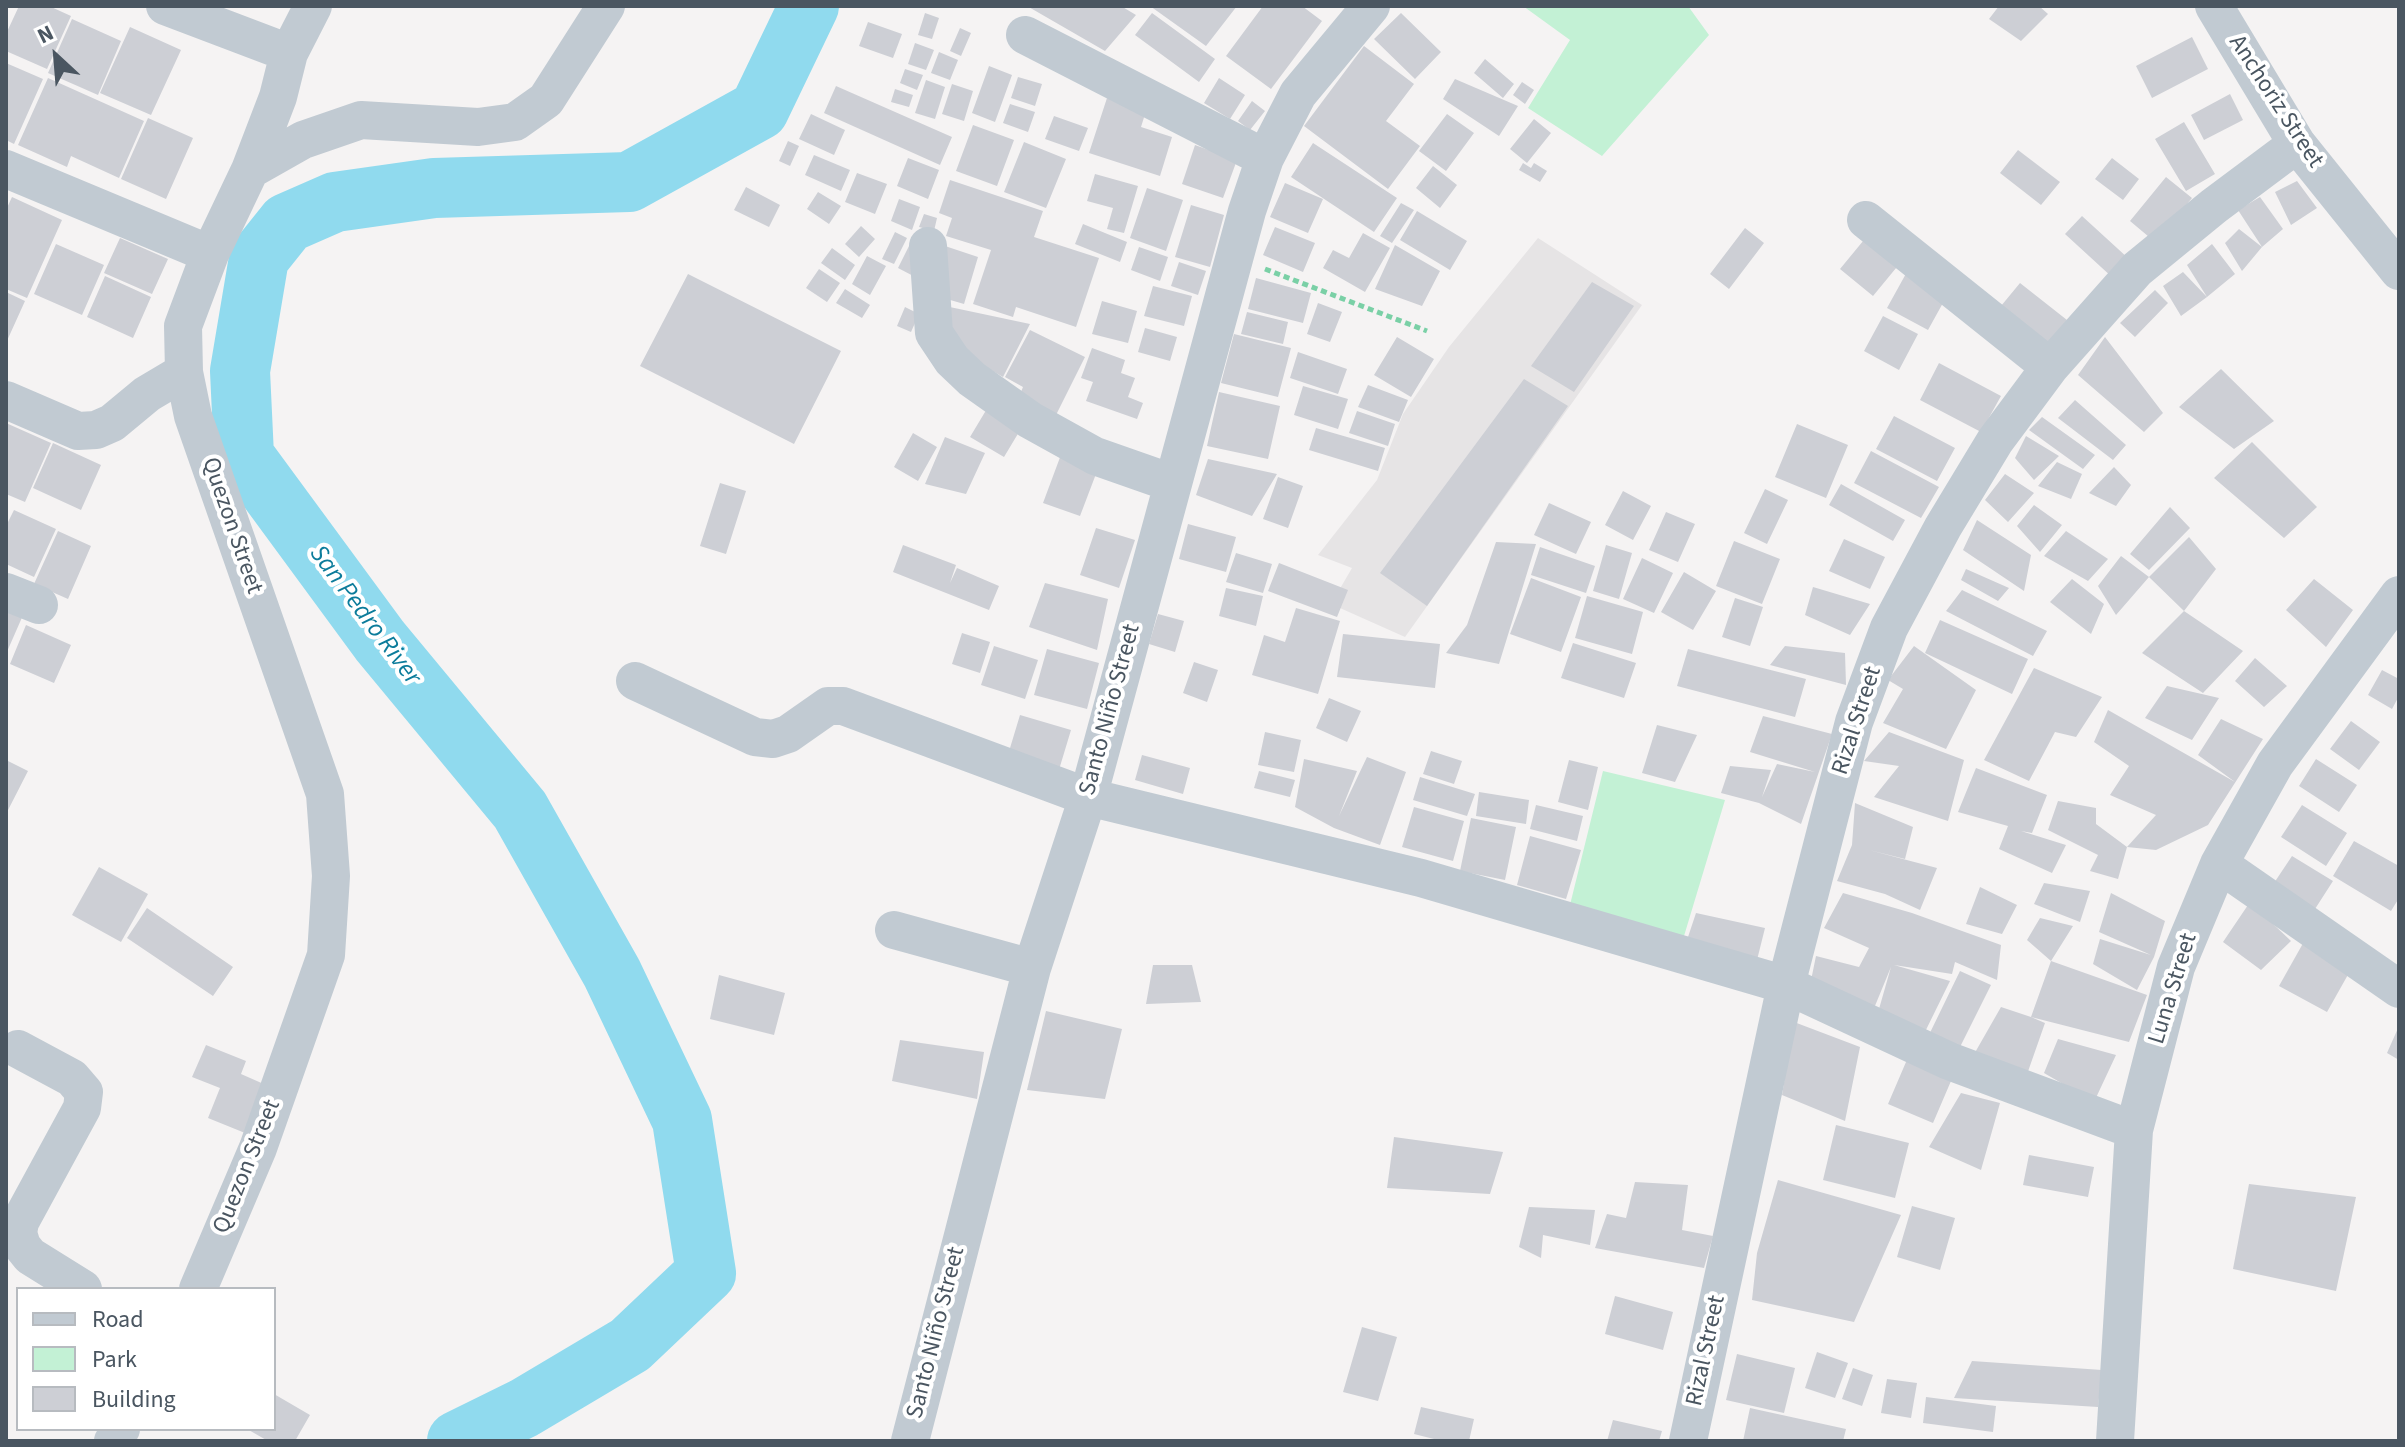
<!DOCTYPE html>
<meta charset="utf-8">
<style>
body{margin:0}
#map{position:relative;width:2405px;height:1447px;overflow:hidden;background:#f5f3f3;font-family:"Source Sans 3",sans-serif}
canvas{display:block}
.frame{position:absolute;inset:0;border:8px solid #4a5661;pointer-events:none}
.legend{position:absolute;left:16px;top:1287px;width:260px;height:144px;box-sizing:border-box;background:#fff;border:2px solid #b7bbc0;margin:0;padding:10px 14px;list-style:none;font-size:24px;color:#4a5661}
.legend li{display:flex;align-items:center;gap:16px;height:40px}
.legend b{width:40px;border:2px solid #b7bbc0}
.north{position:absolute;left:16px;top:16px;width:80px;height:80px;-webkit-text-stroke:6px #fff;paint-order:stroke;rotate:334deg;font-size:22px;font-weight:700;line-height:32px;text-align:center;color:#4a5661}
.north::after{content:'';display:block;margin:auto;width:28px;height:36px;background:#4a5661;clip-path:polygon(50% 0,100% 100%,50% 72%,0 100%)}
</style>
<div id="map">
<canvas width="2405" height="1447"></canvas>
<div class="frame"></div>
<ul class="legend">
<li><b style="height:10px;background:#c1cad2"></b>Road</li>
<li><b style="height:22px;background:#c3f1d5"></b>Park</li>
<li><b style="height:22px;background:#cdcfd5"></b>Building</li>
</ul>
<div class="north">N</div>
</div>
<script>
const c = document.querySelector('canvas').getContext('2d');
c.lineJoin = 'round';
function paint(path, color) { c.fillStyle = color; c.fill(path, 'evenodd'); }
const poly = rows => new Path2D(rows.map(r => 'M' + r).join(''));
function trace(path, color, width, dash) { c.strokeStyle = color; c.lineWidth = width; c.lineCap = dash ? 'butt' : 'round'; c.setLineDash(dash || []); c.stroke(path); }
function write(font, color, halo, rows, align = 'center') {
  c.font = font + ' "Source Sans 3",sans-serif'; c.lineWidth = 8; c.setLineDash([]); c.textBaseline = 'middle'; c.strokeStyle = halo; c.fillStyle = color; for (const [text, x, y, turn = 0] of rows) {
    c.save(); c.translate(x, y); c.rotate((+turn || 0) * Math.PI / 180); c.textAlign = isNaN(turn) ? turn : align; if (halo) c.strokeText(text, 0, 0); c.fillText(text, 0, 0); c.restore();
  }
}
paint(poly([
 [1538,238,1642,305,1405,637,1331,604,1352,568,1318,555,1377,480,1403,414,1449,347]
]), '#e6e4e5');
paint(poly([
 [1523,6,1688,6,1709,35,1602,156,1528,108,1570,40],
 [1603,771,1725,800,1681,946,1568,913]
]), '#c3f1d5');
trace(poly([
 [457,1441,524,1408,630,1345,706,1273,682,1120,612,973,520,810,380,641,244,456,240,371,259,258,287,223,335,202,434,188,629,182,759,110,809,6]
]), '#90daee', 60);
paint(poly([
 [19,6,49,6,71,16,47,69,6,51,6,34],
 [1027,6,1121,6,1136,15,1105,51],
 [1150,6,1237,6,1206,46],
 [1263,6,1302,6,1322,21,1271,89,1226,56],
 [1999,6,2039,6,2048,14,2021,41,1989,19],
 [925,13,939,18,932,39,918,35],
 [1152,13,1215,59,1199,82,1135,35],
 [1401,13,1441,52,1415,79,1374,39],
 [72,19,121,41,98,95,48,73],
 [868,22,902,34,893,58,859,46],
 [130,27,181,50,151,115,100,93],
 [960,28,971,33,961,56,950,51],
 [2192,37,2208,69,2152,98,2136,66],
 [915,43,934,50,926,70,908,64],
 [1364,46,1414,84,1386,121,1420,146,1388,189,1304,126],
 [939,52,958,60,950,80,931,73],
 [1485,59,1514,84,1503,98,1474,73],
 [6,63,43,79,14,144,6,140],
 [989,66,1012,75,995,122,972,113],
 [905,69,923,75,917,90,900,83],
 [1018,77,1042,84,1035,106,1011,98],
 [48,78,144,121,119,178,71,156,67,167,18,145],
 [1219,78,1245,95,1230,119,1204,103],
 [1455,79,1518,106,1499,136,1443,99],
 [926,80,945,87,935,119,915,113],
 [1522,82,1534,90,1525,104,1513,95],
 [952,84,973,91,964,121,942,114],
 [836,86,952,137,940,165,824,113],
 [895,89,913,95,909,107,891,102],
 [2230,94,2243,120,2204,140,2191,115],
 [1107,98,1146,111,1141,127,1172,137,1160,176,1089,153],
 [1252,101,1265,111,1250,130,1238,121],
 [1010,104,1035,112,1028,132,1003,123],
 [811,114,845,130,834,155,799,139],
 [1447,114,1474,133,1446,171,1419,151],
 [1054,116,1088,128,1079,151,1045,139],
 [148,118,193,138,166,199,121,179],
 [1534,119,1551,133,1527,163,1510,149],
 [2184,122,2215,174,2186,191,2155,139],
 [973,125,1014,140,997,186,956,171],
 [788,141,799,146,790,166,779,161],
 [1024,142,1066,159,1046,208,1004,192],
 [1313,143,1397,198,1374,232,1291,177],
 [1195,145,1237,160,1223,198,1182,184],
 [2018,150,2060,182,2041,205,2000,173],
 [814,155,850,170,841,191,805,175],
 [908,158,939,170,928,199,897,186],
 [2112,158,2139,179,2123,200,2095,179],
 [1523,163,1531,168,1534,163,1547,171,1540,182,1519,170],
 [1433,166,1457,185,1440,208,1416,188],
 [857,173,887,184,875,214,845,202],
 [1095,174,1138,186,1124,233,1107,229,1113,208,1087,201],
 [2166,177,2192,198,2155,242,2130,221],
 [950,180,1043,211,1034,237,1099,258,1076,327,1016,307,1013,317,973,304,991,250,946,236,952,218,939,213],
 [2297,181,2317,208,2291,225,2275,192],
 [1285,183,1323,199,1308,233,1270,217],
 [746,187,780,205,769,227,734,210],
 [1147,188,1183,200,1166,251,1130,238],
 [818,192,841,206,829,224,807,209],
 [12,197,62,220,27,298,6,289,6,210],
 [2260,197,2283,229,2262,247,2242,271,2225,243,2239,229,2262,247,2238,210],
 [899,199,920,207,912,230,891,221],
 [1401,203,1414,210,1392,243,1380,236],
 [1191,205,1224,215,1210,267,1175,257],
 [1417,211,1467,241,1450,270,1400,240],
 [924,214,937,218,934,231,919,227],
 [2082,216,2129,259,2113,278,2065,234],
 [1083,224,1127,242,1120,262,1075,244],
 [861,226,875,239,859,257,845,244],
 [1275,227,1315,243,1303,272,1263,255],
 [1745,228,1764,243,1729,289,1710,274],
 [895,232,907,238,894,264,882,259],
 [1363,233,1390,248,1365,292,1323,268,1333,250,1349,258],
 [1868,235,1901,262,1873,296,1840,269],
 [120,238,168,259,152,294,104,273],
 [936,243,978,257,964,304,940,297],
 [56,244,104,265,82,315,34,294],
 [2212,244,2235,274,2207,297,2187,265],
 [1395,245,1440,271,1422,306,1375,289],
 [909,246,921,280,898,268],
 [1139,247,1168,257,1160,281,1131,270],
 [832,248,855,265,845,280,821,263],
 [867,256,886,266,870,295,852,284],
 [1179,262,1206,271,1198,295,1171,286],
 [819,269,840,283,827,302,806,288],
 [1908,270,1949,292,1928,330,1887,308],
 [2183,272,2207,297,2181,316,2163,286],
 [688,274,841,351,794,444,640,366],
 [105,276,151,297,133,338,87,317],
 [1256,278,1311,293,1303,323,1248,309],
 [1592,282,1634,306,1574,392,1531,366],
 [2020,283,2067,320,2049,343,2001,306],
 [1153,286,1192,296,1184,326,1144,316],
 [845,289,870,305,862,318,836,303],
 [2155,290,2168,303,2135,337,2120,323],
 [6,292,25,301,6,343],
 [1102,301,1137,311,1128,343,1092,334],
 [1318,303,1342,312,1330,342,1307,334],
 [945,306,1030,324,1003,377,946,344],
 [905,307,919,314,911,332,897,326],
 [1247,312,1288,322,1283,344,1241,334],
 [1883,316,1918,334,1899,370,1864,351],
 [1145,328,1177,337,1170,361,1138,352],
 [1030,330,1085,357,1055,417,1018,399,1023,387,1005,377],
 [1234,334,1291,348,1278,397,1221,383],
 [1397,337,1434,359,1411,397,1374,375],
 [2105,337,2163,413,2144,432,2078,375],
 [1092,348,1125,360,1121,373,1135,378,1128,397,1143,403,1137,419,1086,401,1093,382,1081,378],
 [1298,352,1347,369,1338,394,1290,378],
 [1939,363,2001,396,1981,432,1920,400],
 [2221,369,2274,421,2234,449,2179,407],
 [1524,379,1568,406,1427,606,1380,573],
 [1368,385,1408,400,1399,422,1358,407],
 [1303,386,1348,399,1338,429,1294,415],
 [1219,392,1280,406,1268,459,1207,446],
 [2075,400,2126,445,2113,460,2058,418],
 [991,402,1025,422,1004,457,970,437],
 [1357,411,1395,424,1388,446,1349,433],
 [1894,416,1955,448,1937,481,1876,449],
 [2042,417,2095,455,2083,469,2029,430],
 [6,423,51,443,25,502,6,494],
 [1797,424,1848,445,1826,498,1775,477],
 [1316,428,1385,448,1378,471,1309,450],
 [913,433,937,447,918,481,894,467],
 [2026,436,2059,456,2034,480,2015,458],
 [945,437,985,453,966,494,925,484],
 [2252,442,2317,507,2284,538,2214,478],
 [53,443,101,465,81,510,33,488],
 [1871,451,1939,487,1921,518,1854,483],
 [1062,452,1099,466,1080,516,1043,503],
 [1208,459,1277,474,1252,516,1196,495],
 [2057,462,2082,474,2071,499,2038,486],
 [2114,467,2131,485,2116,506,2089,493],
 [2005,474,2034,493,2008,522,1985,500],
 [1278,477,1303,486,1288,528,1263,519],
 [720,483,746,491,726,554,700,546],
 [1841,484,1905,520,1893,541,1829,505],
 [1765,489,1788,500,1767,544,1744,533],
 [1623,491,1651,506,1633,540,1605,525],
 [1549,503,1591,522,1576,554,1534,535],
 [2034,505,2062,525,2040,552,2017,526],
 [2170,507,2190,528,2149,570,2130,554],
 [14,510,56,529,34,577,6,564,6,526],
 [1666,512,1695,524,1678,562,1649,550],
 [1977,520,2031,555,2024,591,1963,550],
 [1188,524,1236,537,1226,572,1179,559],
 [1096,528,1135,540,1119,588,1080,575],
 [58,531,91,546,68,599,34,584],
 [2066,531,2108,559,2088,581,2044,556],
 [2189,537,2216,569,2184,611,2149,577,2116,615,2098,586,2121,556,2149,577],
 [1844,539,1885,557,1870,589,1829,571],
 [1734,541,1780,559,1762,604,1716,586],
 [1496,542,1536,544,1499,664,1446,653,1467,625],
 [903,545,956,565,950,583,957,568,999,586,989,610,893,572],
 [1606,545,1632,553,1619,599,1593,591],
 [1540,547,1595,566,1586,593,1531,575],
 [1236,553,1272,564,1263,593,1226,582],
 [1642,558,1673,573,1654,613,1623,599],
 [1279,563,1348,590,1337,617,1268,591],
 [1966,569,2009,588,1998,601,1961,580],
 [1684,572,1716,591,1693,630,1661,612],
 [1531,578,1581,597,1561,652,1510,634],
 [2072,579,2104,604,2091,634,2050,602],
 [2314,579,2353,610,2326,647,2286,610],
 [1045,583,1108,599,1097,650,1029,627],
 [1813,587,1870,604,1850,635,1805,615],
 [1226,588,1263,596,1256,626,1219,616],
 [1962,590,2047,631,2033,656,1946,611],
 [1587,596,1643,612,1632,654,1575,638],
 [6,597,27,606,6,654],
 [1735,598,1763,607,1750,646,1722,637],
 [1296,608,1340,621,1318,694,1252,675,1264,635,1285,642],
 [2184,611,2243,651,2203,693,2142,653],
 [1158,614,1184,621,1175,652,1149,644],
 [1940,620,2028,659,2012,694,1925,653],
 [26,625,71,645,54,683,10,664],
 [962,633,990,642,980,673,952,664],
 [1343,634,1440,644,1435,688,1337,677],
 [1573,643,1636,663,1624,698,1561,678],
 [994,646,1038,660,1025,699,981,685],
 [1785,646,1845,653,1846,685,1770,665],
 [1914,646,1976,690,1946,749,1883,723,1903,689,1888,680],
 [1047,649,1099,663,1087,709,1034,695],
 [1688,649,1806,679,1795,717,1677,686],
 [2255,658,2287,686,2264,707,2235,681],
 [1194,662,1218,670,1207,702,1183,693],
 [2034,668,2102,697,2076,737,2055,732,2029,781,1984,760],
 [2382,670,2399,679,2399,696,2392,709,2368,695],
 [2167,686,2219,698,2192,740,2145,718],
 [1329,698,1361,711,1347,742,1316,728],
 [2108,710,2235,782,2198,755,2221,719,2263,739,2208,825,2156,850,2127,847,2118,879,2090,871,2098,855,2048,830,2058,801,2096,808,2096,824,2127,847,2156,815,2110,795,2129,766,2094,742],
 [1020,715,1071,730,1058,773,1007,758],
 [1763,716,1832,734,1801,824,1759,803,1721,793,1730,766,1771,770,1762,797,1777,764,1815,772,1750,752],
 [2351,721,2380,742,2359,770,2330,749],
 [1657,725,1697,735,1675,782,1642,773],
 [1265,732,1301,740,1294,772,1258,765],
 [1889,732,1964,760,1948,821,1874,797,1899,766,1864,761],
 [1431,751,1462,761,1454,784,1423,774],
 [1142,755,1190,768,1183,794,1135,780],
 [1367,757,1406,772,1380,845,1334,828,1295,807,1304,759,1357,771,1339,816],
 [2316,759,2357,785,2339,812,2299,786],
 [6,760,28,771,6,814],
 [1569,760,1598,767,1588,810,1558,802],
 [1976,768,2047,795,2032,833,2021,831,2066,845,2052,873,1999,849,2008,826,1958,812],
 [1259,771,1295,780,1290,797,1254,788],
 [1420,777,1475,794,1467,816,1413,800],
 [1479,792,1529,800,1526,824,1476,816],
 [1855,803,1913,827,1905,859,1869,850,1937,868,1920,910,1885,894,1837,881,1852,845],
 [1536,805,1583,816,1577,841,1530,829],
 [2302,805,2347,833,2326,866,2281,837],
 [1414,807,1464,821,1453,861,1402,847],
 [1471,818,1516,827,1505,880,1460,871],
 [1530,836,1581,850,1566,899,1517,885],
 [2354,841,2399,866,2399,898,2391,911,2333,876],
 [2292,856,2333,881,2315,909,2274,883],
 [99,867,148,894,121,942,72,915],
 [2044,883,2090,891,2080,922,2034,904],
 [1980,887,2017,905,2002,934,1966,924],
 [1843,893,1912,913,2001,945,1997,980,1955,962,1952,974,1894,965,1950,981,1921,1040,1877,1016,1891,967,1870,1018,1808,995,1816,956,1859,967,1869,948,1824,928],
 [2111,893,2165,921,2154,957,2137,990,2093,964,2100,939,2151,955,2099,932],
 [2250,902,2291,941,2261,970,2223,942],
 [147,908,233,967,213,996,127,938],
 [1696,913,1765,928,1757,960,1686,943],
 [2040,918,2073,926,2051,961,2147,995,2129,1042,2031,1017,2045,1023,2025,1080,1969,1063,2001,1007,2031,1017,2051,961,2027,940],
 [2306,938,2354,964,2327,1012,2279,986],
 [1153,965,1192,965,1201,1002,1146,1004],
 [1960,971,1991,985,1955,1057,1925,1043],
 [719,975,785,993,774,1035,710,1019],
 [1046,1011,1122,1029,1105,1099,1027,1090],
 [1794,1022,1860,1047,1845,1121,1782,1095],
 [2399,1026,2399,1060,2387,1053],
 [2058,1039,2116,1055,2094,1102,2044,1073],
 [900,1040,984,1052,977,1099,892,1081],
 [206,1045,246,1061,241,1074,266,1085,245,1133,208,1118,220,1088,192,1077],
 [1909,1055,1954,1074,1933,1123,1888,1104],
 [1961,1093,2000,1103,1981,1170,1929,1147],
 [1836,1125,1909,1143,1895,1198,1823,1180],
 [1394,1137,1503,1152,1490,1194,1387,1188],
 [2029,1155,2094,1167,2088,1197,2023,1185],
 [1778,1180,1901,1215,1854,1322,1752,1300,1757,1253],
 [1635,1182,1688,1185,1682,1230,1713,1236,1704,1268,1595,1248,1607,1214,1626,1218],
 [2249,1184,2356,1197,2336,1291,2233,1269],
 [1912,1206,1955,1218,1940,1270,1897,1257],
 [1529,1207,1595,1210,1590,1245,1543,1235,1541,1258,1519,1247],
 [1615,1296,1673,1312,1663,1350,1605,1334],
 [1362,1327,1397,1337,1378,1401,1343,1392],
 [1817,1352,1848,1363,1835,1398,1805,1388],
 [1737,1354,1795,1368,1784,1413,1726,1400],
 [1972,1361,2102,1370,2098,1407,1954,1398],
 [1853,1368,1873,1375,1862,1406,1842,1399],
 [1887,1379,1917,1383,1911,1418,1881,1413],
 [274,1394,310,1415,295,1441,268,1441,247,1429,274,1429],
 [1926,1397,1996,1406,1993,1432,1923,1423],
 [1421,1407,1474,1419,1469,1441,1442,1441,1414,1434],
 [1750,1408,1846,1429,1843,1441,1743,1441],
 [1613,1420,1662,1431,1659,1441,1607,1441]
]), '#cdcfd5');
trace(poly([
 [1265,269,1427,331]
]), '#7ad0a6', 5, [6, 4]);
trace(poly([
 [165,6,289,53],
 [2214,6,2297,144,2399,271],
 [1025,35,1265,158],
 [6,169,210,254],
 [250,170,278,97,289,53,313,6],
 [1866,220,2050,367],
 [928,246,934,333,952,360,972,379,1030,420,1095,456,1172,483],
 [6,400,78,431,96,430,112,423,147,394,184,372],
 [6,592,39,605],
 [635,681,755,737,773,739,788,734,828,706,843,706,1088,797,1421,878,1786,985,1949,1061,2134,1130],
 [2219,864,2399,989],
 [894,930,1032,968],
 [18,1049,72,1078,84,1092,82,1108,20,1222,18,1233,22,1246,30,1256,83,1289],
 [198,1289,258,1148,326,955,331,876,325,794,193,416,184,372,183,326,210,254,250,170,303,140,361,120,478,127,515,122,546,100,606,6],
 [113,1441,121,1429],
 [910,1441,1032,968,1088,797,1247,211,1265,158,1298,94,1371,6],
 [1688,1441,1786,985,1854,722,1889,628,1943,527,1995,441,2050,367,2137,269,2214,206,2297,144],
 [2115,1441,2134,1130,2176,967,2219,864,2275,764,2399,595]
]), '#c1cad2', 38);
write('24px', '#4a5661', '#fff', [
 ["Anchoriz Street",2275,102,57],
 ["Quezon Street",231,526,71],
 ["Santo Niño Street",1111,710,-75],
 ["Rizal Street",1858,721,-72],
 ["Luna Street",2174,989,-73],
 ["Quezon Street",248,1167,-68],
 ["Santo Niño Street",937,1333,-76],
 ["Rizal Street",1707,1351,-78]
]);
write('italic 26px', '#0c7c9b', '#fff', [
 ["San Pedro River",364,616,53]
]);
</script>
